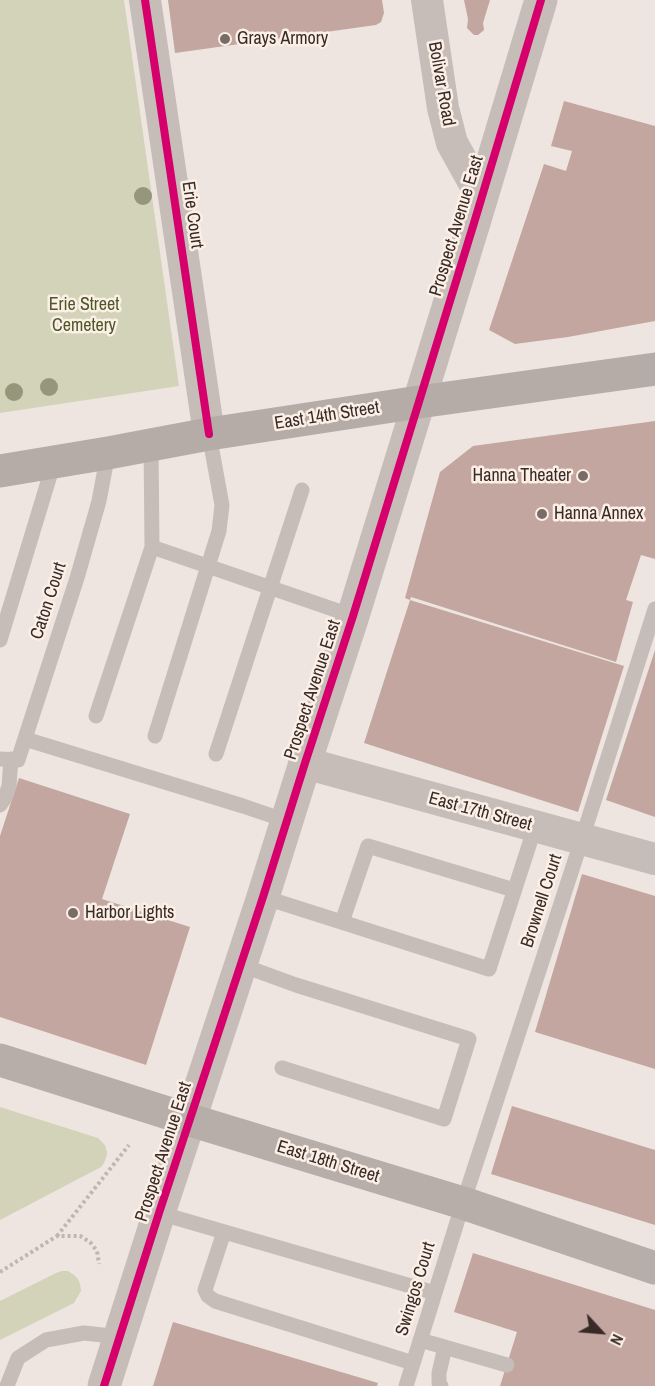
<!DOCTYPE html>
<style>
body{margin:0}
#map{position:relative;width:655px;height:1386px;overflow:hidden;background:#eee5e0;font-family:"Archivo Narrow",sans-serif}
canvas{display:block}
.north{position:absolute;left:571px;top:1302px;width:60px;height:60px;-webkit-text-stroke:4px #fbefe6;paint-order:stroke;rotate:116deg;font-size:16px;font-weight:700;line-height:24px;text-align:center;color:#382a27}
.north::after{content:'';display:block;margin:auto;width:21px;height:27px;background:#382a27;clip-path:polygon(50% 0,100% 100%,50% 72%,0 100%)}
</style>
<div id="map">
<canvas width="655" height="1386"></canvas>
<div class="north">N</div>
</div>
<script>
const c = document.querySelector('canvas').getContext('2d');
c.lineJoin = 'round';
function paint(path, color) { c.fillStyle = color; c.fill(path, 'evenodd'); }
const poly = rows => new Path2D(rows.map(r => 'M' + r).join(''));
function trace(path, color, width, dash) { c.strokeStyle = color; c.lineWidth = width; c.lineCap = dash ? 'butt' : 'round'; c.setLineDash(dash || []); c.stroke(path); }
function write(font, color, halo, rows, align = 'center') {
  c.font = font + ' "Archivo Narrow",sans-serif'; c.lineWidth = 5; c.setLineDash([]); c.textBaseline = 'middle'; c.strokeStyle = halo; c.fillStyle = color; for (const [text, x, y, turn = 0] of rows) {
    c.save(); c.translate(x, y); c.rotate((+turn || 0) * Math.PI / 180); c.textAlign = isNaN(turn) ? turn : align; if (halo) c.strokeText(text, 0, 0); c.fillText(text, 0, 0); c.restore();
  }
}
paint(poly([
 [0,0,124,0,179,386,0,413],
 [0,1107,98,1138,105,1145,107,1152,107,1155,104,1163,101,1167,0,1220],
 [62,1271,68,1271,74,1275,78,1279,80,1284,81,1291,74,1303,0,1340,0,1301,56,1273]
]), '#d2d3b8');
paint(poly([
 [168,0,382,0,384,13,381,22,376,25,175,53],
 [464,0,490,0,483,23,484,30,478,35,474,35,467,28,468,19],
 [564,101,655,126,655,321,568,337,515,344,489,330,544,164,566,171,572,151,551,146],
 [655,421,655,559,641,555,626,600,633,602,616,662,411,597,410,600,405,598,440,472,473,446],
 [410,600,624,666,578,812,364,743],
 [655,650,655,817,606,800],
 [19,778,130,814,102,899,190,927,146,1065,0,1017,0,836],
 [582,874,655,896,655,1069,535,1032],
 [512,1106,655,1150,655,1225,491,1174],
 [473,1253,655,1310,655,1386,500,1386,517,1332,454,1312],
 [173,1322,378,1383,377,1386,153,1386]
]), '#c3a6a0');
trace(poly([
 [57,1236,129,1145],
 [0,1272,57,1236,80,1236,90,1242,97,1251,99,1264]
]), '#bfb6b1', 4, [3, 3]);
trace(poly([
 [151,444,152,547,353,616],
 [0,640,54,462],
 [96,716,152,547],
 [155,736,219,531,222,505,209,434],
 [25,739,243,806,287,821],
 [216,754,302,490],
 [0,759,18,760,77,578,99,501,108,453],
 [0,805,5,798,9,786,11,759],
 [263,897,489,969,535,827],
 [342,922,368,846,514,890],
 [241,965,296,985,469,1039,444,1119,282,1068],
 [159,1213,435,1293],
 [224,1232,205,1290,208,1296,215,1301,413,1363],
 [420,1340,507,1365],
 [7,1386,18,1358,46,1340,84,1333,120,1337],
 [406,1386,463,1203,582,839,655,609],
 [441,1386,439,1383,439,1373,445,1347]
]), '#c7bdb8', 15);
trace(poly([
 [145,0,209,434],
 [427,0,443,108,452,143,482,197],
 [305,763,655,859]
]), '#c7bdb8', 32);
trace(poly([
 [104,1386,159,1213,263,897,305,763,353,616,474,223,541,0]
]), '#c7bdb8', 33);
trace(poly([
 [0,1060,190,1120,463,1203,655,1268]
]), '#b8aea9', 33);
trace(poly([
 [0,471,108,453,209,434,419,402,655,369]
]), '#b5aca8', 33);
trace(poly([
 [145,0,209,434],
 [104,1386,159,1213,263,897,305,763,353,616,474,223,541,0]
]), '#d6006c', 8);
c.fillStyle = '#95977b';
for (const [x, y] of [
 [143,196],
 [49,387],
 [14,392]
]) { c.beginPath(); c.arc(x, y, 9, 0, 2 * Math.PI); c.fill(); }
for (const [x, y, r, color] of [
 [225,39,6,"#786b68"],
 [583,476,6,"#786b68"],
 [542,514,6,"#786b68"],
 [73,913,6,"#786b68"]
]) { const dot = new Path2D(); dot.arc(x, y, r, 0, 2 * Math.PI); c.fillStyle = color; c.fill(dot); trace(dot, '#fbefe6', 2); }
write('18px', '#382a27', '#fbefe6', [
 ["Grays Armory",237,39],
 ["Hanna Theater",571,476,"right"],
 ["Hanna Annex",554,514],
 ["Harbor Lights",85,913]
], 'left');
write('18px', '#382a27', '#fbefe6', [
 ["Bolivar Road",441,84,80],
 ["Erie Court",192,215,82],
 ["Prospect Avenue East",457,226,-73],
 ["East 14th Street",327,416,-9],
 ["Caton Court",49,601,-72],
 ["Prospect Avenue East",313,690,-72],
 ["East 17th Street",480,812,15],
 ["Brownell Court",542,901,-72],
 ["Prospect Avenue East",164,1152,-72],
 ["East 18th Street",328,1162,17],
 ["Swingos Court",416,1289,-73]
]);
write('18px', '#4c5828', '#fbefe6', [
 ["Erie Street",84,305],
 ["Cemetery",84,326]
]);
</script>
